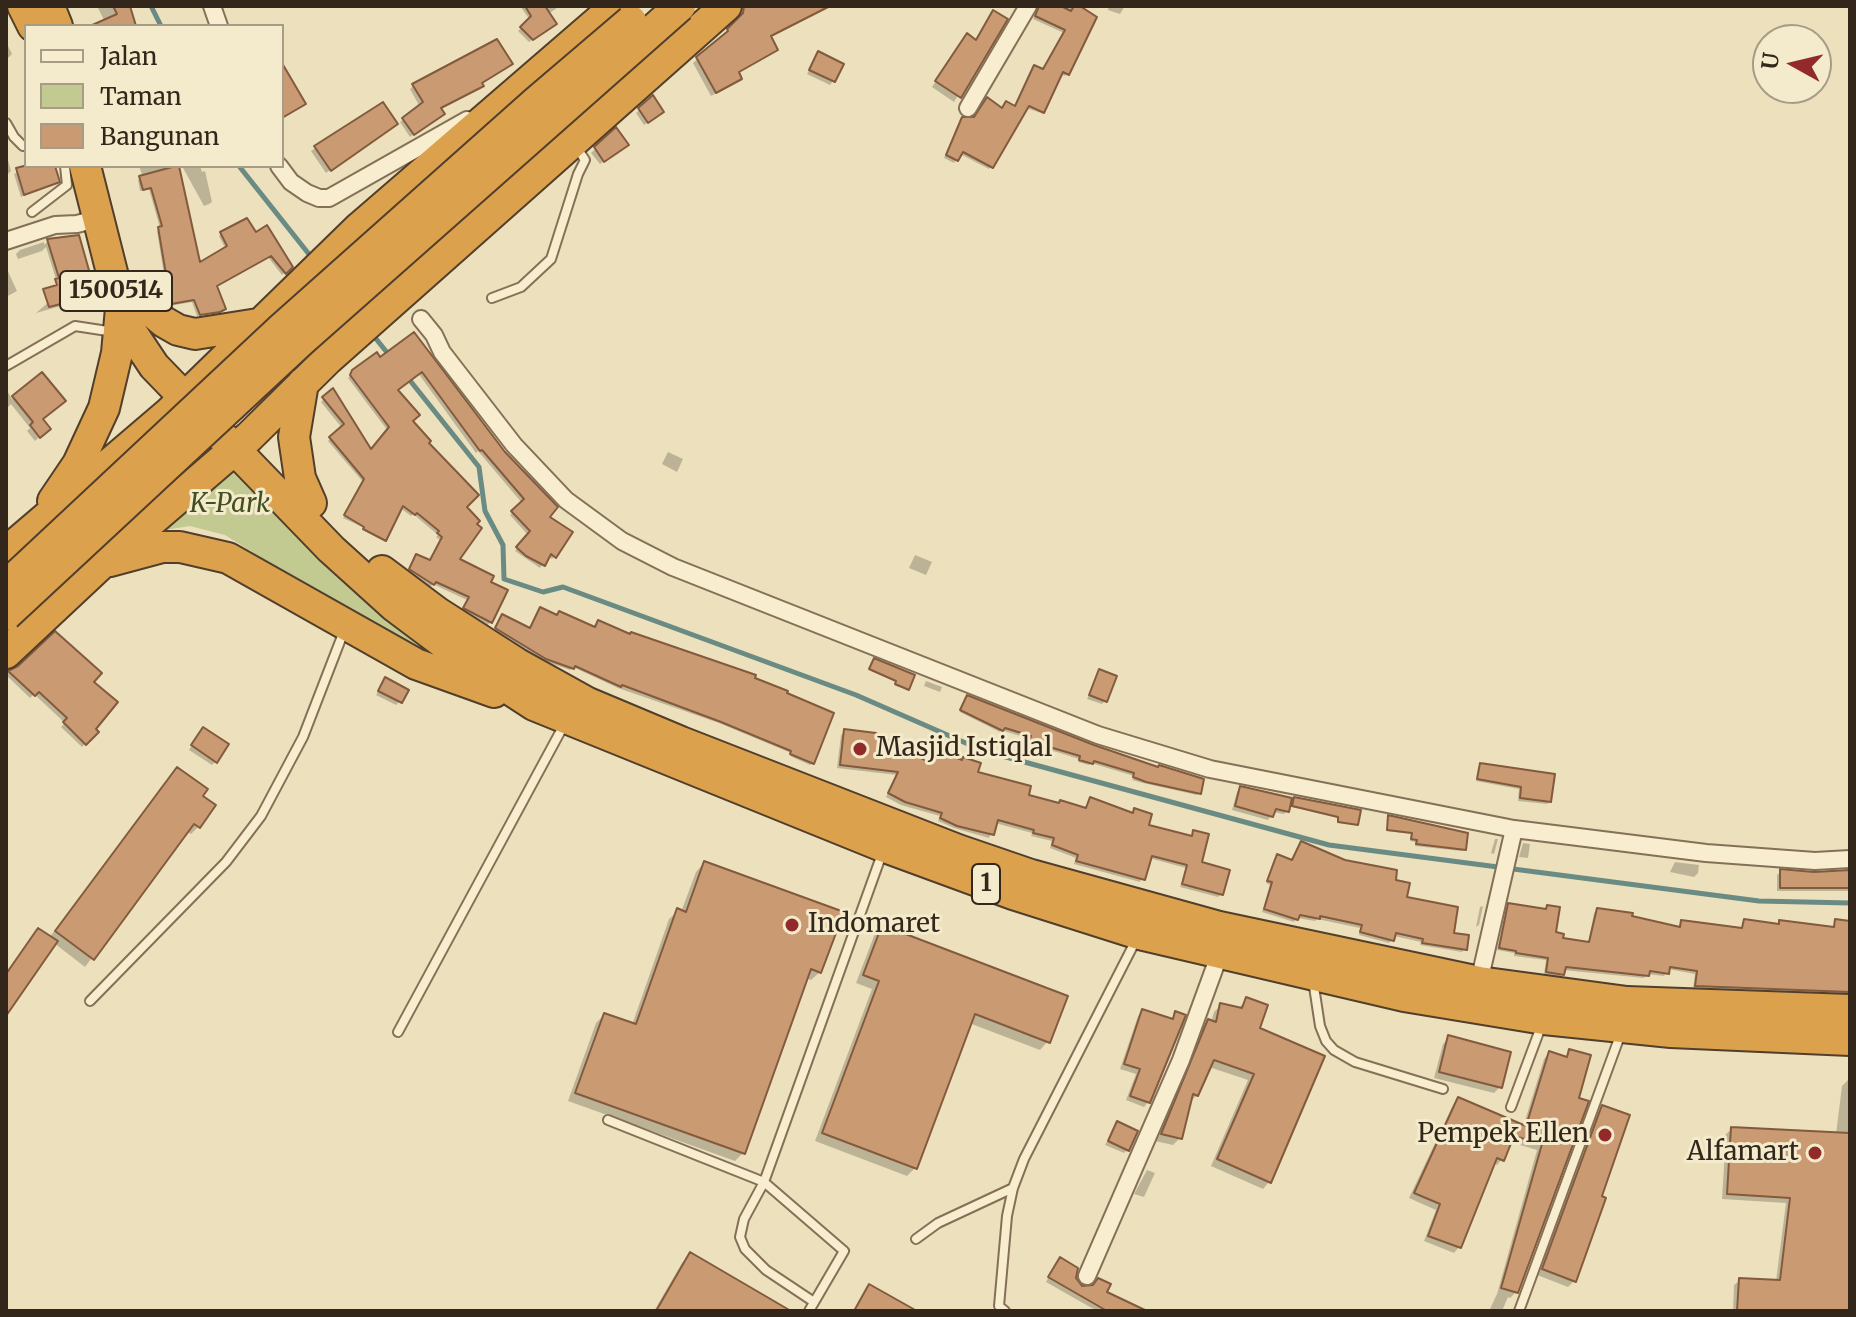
<!DOCTYPE html>
<style>
body{margin:0}
#map{position:relative;width:1856px;height:1317px;overflow:hidden;background:#ece0bd;font-family:Merriweather,serif}
canvas{display:block}
.frame{position:absolute;inset:0;border:8px solid #33271b;pointer-events:none}
.legend{position:absolute;left:24px;top:24px;width:260px;height:144px;box-sizing:border-box;background:#f4eacc;border:2px solid #a79c85;margin:0;padding:10px 14px;list-style:none;font-size:24px;color:#33271b}
.legend li{display:flex;align-items:center;gap:16px;height:40px}
.legend b{width:40px;border:2px solid #a79c85}
.north{position:absolute;left:1752px;top:24px;width:80px;height:80px;box-sizing:border-box;background:#f4eacc;border:2px solid #a79c85;border-radius:50%;rotate:278deg;font-size:22px;font-weight:700;line-height:32px;text-align:center;color:#33271b}
.north::after{content:'';display:block;margin:auto;width:28px;height:36px;background:#912a28;clip-path:polygon(50% 0,100% 100%,50% 72%,0 100%)}
</style>
<div id="map">
<canvas width="1856" height="1317"></canvas>
<div class="frame"></div>
<ul class="legend">
<li><b style="height:10px;background:#f8edcf"></b>Jalan</li>
<li><b style="height:22px;background:#c2ca92"></b>Taman</li>
<li><b style="height:22px;background:#ca9a73"></b>Bangunan</li>
</ul>
<div class="north">U</div>
</div>
<script>
const c = document.querySelector('canvas').getContext('2d');
c.lineJoin = 'round';
function paint(path, color) { c.fillStyle = color; c.fill(path, 'evenodd'); }
const poly = rows => new Path2D(rows.map(r => 'M' + r).join(''));
function trace(path, color, width, dash) { c.strokeStyle = color; c.lineWidth = width; c.lineCap = dash ? 'butt' : 'round'; c.setLineDash(dash || []); c.stroke(path); }
function write(font, color, halo, rows, align = 'center') {
  c.font = font + ' Merriweather,serif'; c.lineWidth = 6; c.setLineDash([]); c.textBaseline = 'middle'; c.strokeStyle = halo; c.fillStyle = color; for (const [text, x, y, turn = 0] of rows) {
    c.save(); c.translate(x, y); c.rotate((+turn || 0) * Math.PI / 180); c.textAlign = isNaN(turn) ? turn : align; if (halo) c.strokeText(text, 0, 0); c.fillText(text, 0, 0); c.restore();
  }
}
paint(poly([
 [233,465,467,671,382,633,225,535,190,526,152,532]
]), '#c2ca92');
paint(poly([
 [97,6,129,6,137,26,95,26,105,22],
 [520,6,560,6,548,14,551,27,529,42,518,31,530,20],
 [751,6,816,6,818,10,770,37,771,54,737,73,740,78,735,83,711,96,693,63,739,20,740,14,745,9],
 [1036,6,1076,6,1067,73,1065,76,1060,74,1020,103,1041,113,1026,108,989,169,960,154,954,163,944,158,960,123,1014,108,1042,71,1064,33,1033,19,1037,11],
 [1109,6,1125,6,1120,14,1108,10],
 [993,13,1005,20,954,102,932,87,962,41,975,41],
 [6,42,12,54,6,60],
 [819,54,833,81,830,85,807,74],
 [413,86,439,109,439,116,410,137,400,122,420,107,410,89],
 [652,98,658,116,644,125,636,113],
 [383,105,392,128,326,173,311,151],
 [616,130,622,148,600,164,591,153],
 [6,153,11,171,6,176],
 [31,166,53,166,57,181,21,197,14,174],
 [139,166,177,166,198,265,226,250,219,236,221,233,255,235,291,267,282,275,268,257,215,287,222,311,197,316,192,302,169,306,157,231,160,228,149,189,140,191,138,180,143,177],
 [182,166,200,166,202,172,205,171,212,202,209,204,204,206],
 [78,237,97,305,92,309,86,299,36,313,73,281,68,273,56,279,46,247,42,251,18,259,16,254,20,250,44,242,44,245,48,241],
 [6,267,17,291,6,297],
 [414,335,547,517,554,556,552,559,548,556,540,568,515,551,528,535,510,515,522,503,478,451,476,453,418,373,396,390,411,421,464,507,458,560,489,582,490,622,488,625,462,611,467,600,433,584,430,587,408,572,414,559,429,562,440,540,436,537,438,535,413,514,411,516,400,508,386,538,343,518,363,482,328,441,342,428,321,402,333,391,370,452,388,431,348,378,353,372,380,360],
 [42,375,41,419,48,429,35,441,27,431,30,428,11,404,6,409,6,389,12,399],
 [668,452,683,459,677,472,662,464],
 [915,555,932,562,926,575,909,568],
 [557,617,629,636,813,763,810,765,790,756,791,753,719,723,618,688,573,667,570,670,544,661,494,631,500,618,530,630],
 [873,662,907,689,895,686,896,682,869,670],
 [10,672,91,682,94,730,96,732,82,747,61,727,65,723,34,694,30,698,6,675],
 [1099,672,1105,701,1102,704,1087,699],
 [385,680,400,701,396,705,376,695],
 [926,681,942,687,940,692,924,686],
 [965,700,1158,769,1199,792,1197,795,1143,783,1132,780,1134,776,1091,763,1089,765,1078,762,1079,759,1028,743,1030,739,1001,730,1000,732,960,712],
 [845,732,927,764,934,752,1027,796,1085,810,1091,799,1131,814,1135,810,1146,827,1190,838,1194,832,1200,864,1221,894,1218,897,1180,887,1186,868,1149,858,1140,882,1074,864,1076,858,1050,848,1052,841,1031,836,1032,833,995,823,989,838,954,828,938,821,940,816,901,805,886,797,897,775,837,768,841,735],
 [199,733,215,762,212,765,189,750],
 [1481,765,1550,801,1547,804,1518,801,1519,789,1476,781],
 [169,778,200,796,198,827,191,834,186,831,85,967,54,943,6,1012,6,974,49,938],
 [1240,788,1287,811,1284,814,1273,812,1268,820,1232,810,1237,792],
 [1295,799,1356,824,1337,823,1338,818,1292,807],
 [1389,818,1464,849,1462,851,1415,846,1416,842,1410,841,1411,834,1386,831],
 [1495,839,1498,839,1494,854,1491,853],
 [1301,843,1393,881,1405,899,1452,934,1465,949,1462,952,1420,945,1421,942,1394,936,1389,943,1359,935,1360,928,1317,919,1315,921,1297,918,1294,922,1262,912,1270,885,1266,883,1274,859,1277,857,1292,862],
 [1523,843,1530,844,1528,858,1519,857],
 [1675,862,1699,865,1698,873,1694,877,1670,872],
 [704,863,820,972,811,980,805,978,743,1153,735,1161,568,1101,596,1023,604,1015,632,1025,669,919,678,911,681,912,696,872],
 [1781,872,1816,874,1850,872,1850,891,1777,891,1777,875],
 [1509,905,1544,910,1548,907,1554,934,1561,940,1588,944,1594,913,1597,910,1678,929,1682,922,1741,930,1744,921,1776,926,1780,922,1832,929,1836,921,1850,934,1850,995,1693,989,1695,974,1668,969,1664,976,1647,974,1644,978,1563,970,1560,977,1544,974,1546,960,1514,956,1514,953,1497,950,1506,908],
 [1483,906,1479,925,1476,927,1480,907],
 [882,927,1048,1041,1040,1050,969,1023,915,1168,907,1176,815,1141,872,989,856,983,874,936],
 [1246,1000,1257,1029,1269,1182,1263,1189,1211,1166,1248,1080,1209,1067,1197,1095,1190,1102,1180,1138,1173,1145,1155,1141,1201,1028,1208,1021,1211,1022,1214,1012,1221,1005,1238,1009],
 [1143,1011,1171,1019,1176,1014,1148,1102,1144,1107,1126,1100,1136,1074,1120,1069,1138,1016],
 [1449,1038,1500,1087,1494,1093,1434,1078,1443,1044],
 [1570,1052,1516,1292,1510,1298,1508,1297,1502,1311,1489,1311,1497,1294,1537,1150,1510,1142,1502,1159,1497,1165,1493,1163,1459,1247,1454,1253,1424,1241,1436,1210,1409,1198,1453,1105,1458,1100,1523,1127,1544,1059,1549,1053,1564,1058],
 [1848,1080,1850,1311,1733,1311,1734,1285,1740,1280,1776,1281,1786,1203,1722,1199,1726,1134,1732,1129,1836,1134,1842,1086],
 [1602,1108,1574,1281,1568,1287,1537,1275,1596,1114],
 [1117,1124,1127,1150,1124,1153,1105,1145],
 [1147,1170,1155,1173,1144,1197,1134,1194],
 [690,1255,782,1311,654,1311,682,1263],
 [1056,1263,1081,1288,1105,1293,1122,1311,1097,1311,1046,1282]
]), '#0003');
trace(poly([
 [151,6,161,26],
 [239,166,312,258],
 [373,335,389,355],
 [408,378,479,467,485,511,503,545,504,579,543,592,563,587,856,695,984,751,1329,845,1759,901,1850,903]
]), '#698b83', 5);
const building = poly([
 [113,6,130,6,136,26,90,26,117,14,113,6],
 [525,6,545,6,557,24,533,40,520,27,531,16,525,6],
 [744,6,830,6,771,36,778,50,739,72,742,79,716,93,696,57,728,31,727,29,743,13,744,6],
 [1039,6,1061,6,1071,11,1074,6,1080,6,1097,17,1069,75,1063,72,1044,113,1029,106,993,168,963,152,958,161,946,155,962,117,974,117,987,97,1002,108,1006,101,1015,106,1034,65,1043,69,1065,30,1035,16,1039,6],
 [993,10,1008,19,961,98,935,81,967,33,976,40,993,10],
 [497,39,513,64,482,83,484,86,441,108,445,114,414,135,402,118,423,102,412,84,497,39],
 [818,51,844,64,835,82,809,70,818,51],
 [282,63,306,104,282,118,282,63],
 [653,95,664,112,648,123,638,108,653,95],
 [383,102,398,124,331,171,314,146,383,102],
 [616,127,629,145,604,162,594,147,616,127],
 [24,166,55,166,60,182,24,195,16,168,24,166],
 [176,166,179,166,200,262,227,246,220,232,247,218,256,232,267,225,293,267,286,274,271,256,217,286,226,309,220,312,200,315,194,300,171,304,158,227,162,226,151,188,143,190,139,176,176,166],
 [79,235,96,295,49,307,43,289,57,285,55,279,59,278,47,239,79,235],
 [414,332,505,452,558,507,550,517,573,532,556,558,551,554,545,566,526,556,516,547,530,531,511,511,524,499,482,450,480,451,422,372,398,390,420,415,413,421,431,441,429,443,479,495,467,507,480,521,477,524,482,528,460,559,494,576,491,582,508,590,492,623,463,608,469,597,436,582,434,585,409,569,416,554,430,560,442,537,437,533,439,531,417,513,415,515,403,506,386,541,363,529,364,527,344,515,364,479,329,437,344,424,322,397,333,388,371,449,389,427,350,375,352,370,377,352,380,357,414,332],
 [42,372,66,401,43,419,51,429,40,438,30,425,33,422,12,396,42,372],
 [540,607,557,615,559,611,595,627,598,620,630,634,631,632,756,675,755,678,788,691,787,693,834,713,814,764,790,754,791,751,721,722,622,685,621,687,575,666,574,669,546,659,495,628,502,614,530,628,540,607],
 [55,631,102,673,94,682,118,702,96,729,99,732,86,745,63,722,67,718,39,692,35,696,8,671,18,666,55,631],
 [874,658,915,675,909,690,895,684,896,681,869,669,874,658],
 [1099,669,1117,676,1107,702,1089,695,1099,669],
 [385,677,409,690,402,703,378,691,385,677],
 [967,695,1094,745,1158,767,1159,765,1204,779,1201,794,1146,782,1133,777,1134,773,1094,761,1093,764,1079,760,1080,756,1029,741,1031,736,1005,728,1003,731,960,710,967,695],
 [203,727,229,744,217,763,191,745,203,727],
 [844,729,876,733,928,762,933,749,962,760,963,757,981,763,978,772,1031,786,1029,795,1059,803,1060,800,1086,808,1090,797,1133,813,1134,808,1152,814,1149,825,1192,836,1193,830,1209,834,1202,862,1230,870,1223,895,1182,884,1187,865,1152,856,1145,880,1076,861,1078,855,1052,845,1054,838,1033,833,1034,830,998,820,994,835,957,826,940,818,942,813,905,802,888,793,898,772,840,765,844,729],
 [1480,763,1555,774,1551,802,1520,798,1521,787,1477,779,1480,763],
 [177,767,208,789,203,796,216,805,200,828,194,824,94,960,55,931,177,767],
 [1240,786,1292,798,1289,812,1276,809,1273,817,1235,806,1240,786],
 [1294,797,1361,810,1358,825,1338,822,1338,817,1292,806,1294,797],
 [1388,815,1468,833,1466,850,1416,844,1417,840,1411,839,1412,833,1387,830,1388,815],
 [1301,841,1345,860,1397,870,1396,880,1410,883,1407,897,1458,907,1454,933,1469,935,1467,950,1422,943,1423,939,1396,933,1394,941,1360,932,1362,925,1320,916,1320,919,1300,915,1298,920,1264,909,1272,882,1267,881,1277,854,1292,860,1301,841],
 [704,861,844,912,821,973,811,969,745,1154,575,1093,604,1013,636,1024,677,908,686,912,704,861],
 [1780,869,1814,872,1850,870,1850,888,1780,888,1780,869],
 [1508,903,1546,909,1547,905,1560,907,1556,932,1564,934,1563,938,1589,942,1597,908,1633,913,1632,916,1680,927,1681,920,1742,928,1744,919,1779,924,1779,920,1834,927,1835,919,1850,921,1850,992,1695,986,1697,971,1670,967,1669,974,1650,971,1649,976,1566,967,1564,975,1546,972,1548,958,1516,953,1516,951,1499,948,1508,903],
 [882,925,1068,996,1050,1043,975,1014,917,1169,822,1133,879,981,863,975,882,925],
 [38,928,58,941,6,1016,6,974,38,928],
 [1246,997,1268,1005,1260,1028,1325,1056,1271,1183,1217,1159,1254,1074,1214,1060,1198,1096,1193,1094,1182,1139,1161,1134,1208,1019,1216,1022,1220,1003,1242,1008,1246,997],
 [1142,1009,1173,1019,1175,1011,1186,1015,1150,1103,1130,1096,1140,1069,1124,1064,1142,1009],
 [1448,1035,1511,1052,1502,1088,1439,1072,1448,1035],
 [1569,1049,1591,1055,1579,1098,1589,1101,1518,1293,1501,1288,1542,1144,1514,1136,1504,1161,1497,1158,1461,1248,1428,1236,1440,1204,1414,1193,1458,1097,1526,1126,1549,1051,1567,1057,1569,1049],
 [1602,1105,1630,1115,1602,1196,1606,1198,1576,1282,1542,1269,1602,1105],
 [1117,1121,1138,1131,1129,1151,1108,1141,1117,1121],
 [1731,1127,1850,1133,1850,1311,1737,1311,1739,1278,1780,1280,1790,1198,1727,1194,1731,1127],
 [690,1252,791,1311,656,1311,690,1252],
 [1060,1257,1078,1268,1076,1278,1082,1286,1093,1285,1098,1278,1111,1284,1107,1292,1147,1311,1107,1311,1048,1277,1060,1257],
 [869,1284,917,1311,854,1311,869,1284]
]);
paint(building, '#ca9a73');
trace(building, '#825a3d', 2);
const lane = poly([
 [6,123,14,137,23,146,26,145],
 [32,212,67,185,65,166],
 [492,298,521,287,551,259,578,174,585,160,575,145],
 [6,366,75,326,114,332],
 [1313,980,1320,1026,1326,1041,1334,1050,1355,1062,1443,1089],
 [90,1001,226,862,261,816,303,737,344,631],
 [398,1032,565,723],
 [1511,1107,1542,1024],
 [608,1120,764,1182,744,1219,740,1237,745,1249,766,1270,814,1302],
 [916,1239,938,1223,1013,1188],
 [809,1311,844,1251,764,1182,883,851],
 [1005,1311,999,1306,1007,1216,1013,1188,1024,1159,1137,938],
 [1519,1311,1621,1033]
]);
const street = poly([
 [212,6,219,26],
 [968,108,1028,6],
 [279,166,291,182,307,193,319,198,329,198,467,120],
 [6,241,55,225,77,224,100,218],
 [421,319,434,335,442,352,514,445,566,500,622,541,673,567,1098,735,1210,769,1514,829,1706,853,1815,861,1850,859],
 [1479,982,1514,829],
 [1087,1276,1181,1060,1220,953]
]);
const highway = poly([
 [23,6,33,26],
 [49,6,57,26],
 [85,166,121,308,132,333,154,366,331,549,394,606,474,666,534,705,885,847,1013,894,1139,934,1404,996,1544,1019,1671,1032,1850,1040],
 [139,301,164,322,178,330,195,334,258,324],
 [303,383,294,437,300,478,311,503],
 [53,501,78,464,104,408,117,353,121,308],
 [6,552,169,413,360,227,616,6],
 [110,561,162,547,180,547,228,558,416,664,494,692],
 [382,571,438,613,516,663,588,703,681,742,958,850,1031,875,1219,927,1479,982,1627,1002,1850,1010],
 [6,653,101,564,249,437,328,359,726,6]
]);
trace(lane, '#847057', 12);
trace(street, '#847057', 20);
trace(highway, '#513e2b', 34);
trace(lane, '#f8edcf', 8);
trace(street, '#f8edcf', 16);
trace(highway, '#dca14d', 30);
const highwayBridge = poly([
 [6,586,282,328,536,102,631,21],
 [6,615,301,341,680,6]
]);
trace(highwayBridge, '#513e2b', 34, []);
trace(highwayBridge, '#dca14d', 30);
for (const [x, y, r, color] of [
 [860,749,8,"#912a28"],
 [792,925,8,"#912a28"],
 [1605,1135,8,"#912a28"],
 [1815,1153,8,"#912a28"]
]) { const dot = new Path2D(); dot.arc(x, y, r, 0, 2 * Math.PI); c.fillStyle = color; c.fill(dot); trace(dot, '#f4eacc', 3); }
for (const [x, y, w] of [
 [116,291,112],
 [986,884,28]
]) { const box = new Path2D(); box.roundRect(x - w / 2, y - 20, w, 40, 6); c.fillStyle = '#f4eacc'; c.fill(box); trace(box, '#33271b', 2); }
write('bold 24px', '#33271b', null, [
 ["1500514",116,291],
 ["1",986,884]
]);
write('italic 26px', '#434f22', '#f4eacc', [
 ["K-Park",230,505]
]);
write('26px', '#33271b', '#f4eacc', [
 ["Masjid Istiqlal",876,749],
 ["Indomaret",808,925],
 ["Pempek Ellen",1589,1135,"right"],
 ["Alfamart",1799,1153,"right"]
], 'left');
</script>
